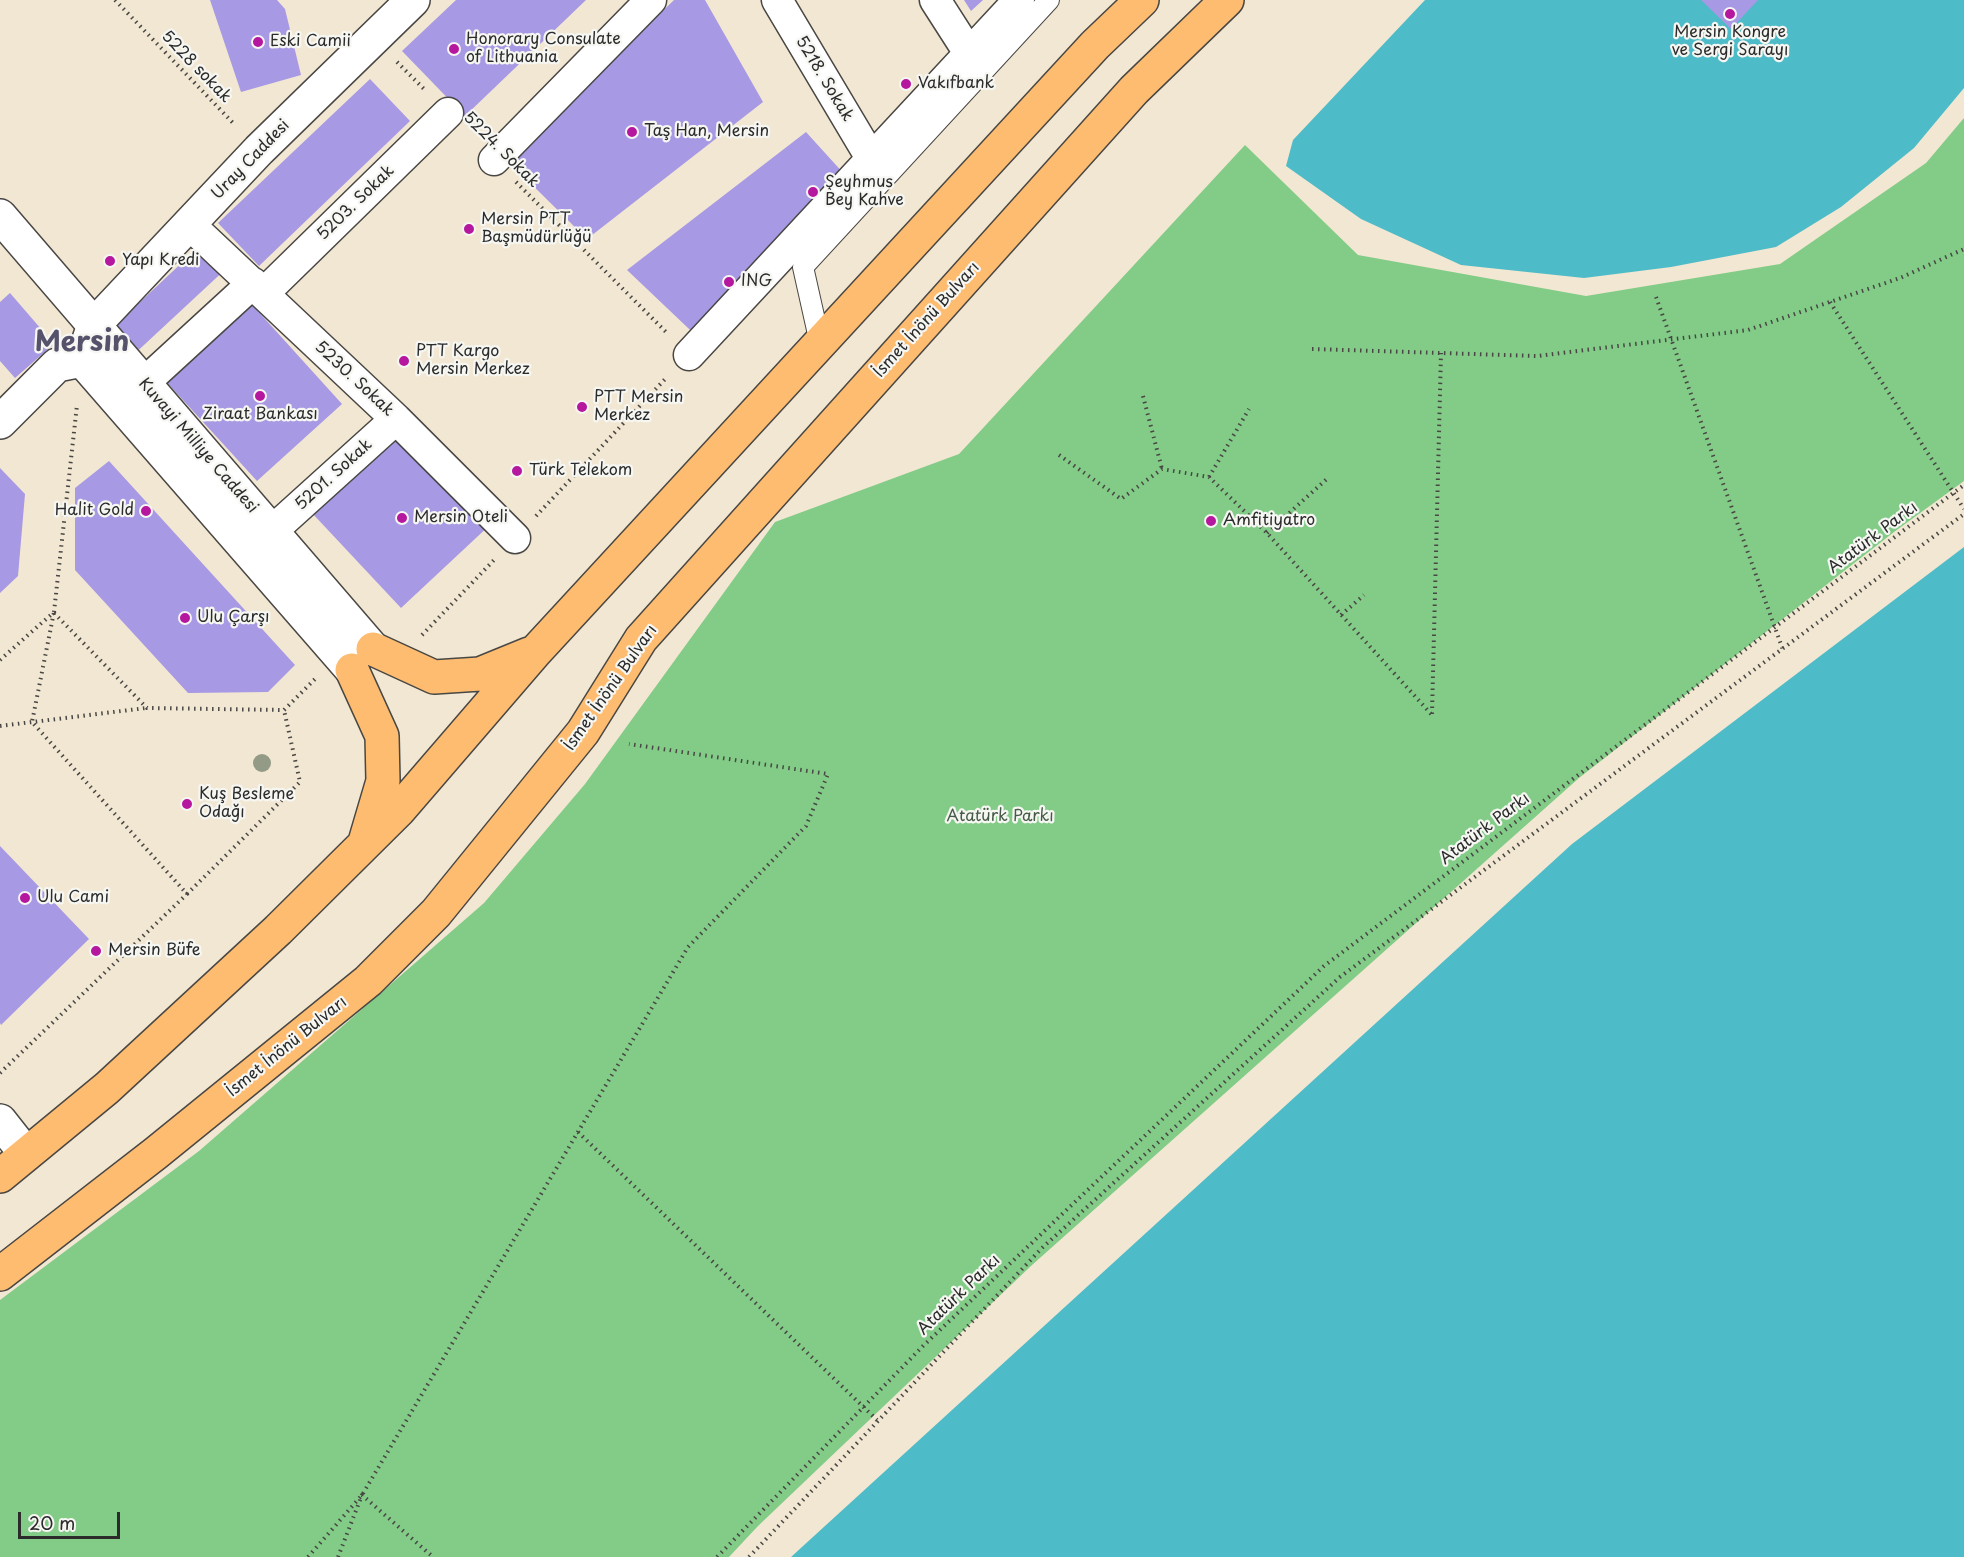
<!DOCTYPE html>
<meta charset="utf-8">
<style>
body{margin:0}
#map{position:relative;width:1964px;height:1557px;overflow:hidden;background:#f2e7d2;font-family:"Playpen Sans",sans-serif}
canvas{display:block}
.scale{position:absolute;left:18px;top:1512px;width:102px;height:27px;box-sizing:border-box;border:3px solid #2b2b2b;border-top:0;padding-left:8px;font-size:18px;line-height:21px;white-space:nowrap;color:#2b2b2b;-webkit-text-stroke:4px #f6f6f2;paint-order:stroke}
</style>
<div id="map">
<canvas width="1964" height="1557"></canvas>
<div class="scale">20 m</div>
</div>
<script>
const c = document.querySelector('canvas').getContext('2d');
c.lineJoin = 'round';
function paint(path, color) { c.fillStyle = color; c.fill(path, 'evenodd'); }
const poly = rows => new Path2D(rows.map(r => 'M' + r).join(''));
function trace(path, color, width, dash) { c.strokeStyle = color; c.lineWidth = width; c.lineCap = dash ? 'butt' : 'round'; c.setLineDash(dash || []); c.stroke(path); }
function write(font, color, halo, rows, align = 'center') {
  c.font = font + ' "Playpen Sans",sans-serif'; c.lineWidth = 4.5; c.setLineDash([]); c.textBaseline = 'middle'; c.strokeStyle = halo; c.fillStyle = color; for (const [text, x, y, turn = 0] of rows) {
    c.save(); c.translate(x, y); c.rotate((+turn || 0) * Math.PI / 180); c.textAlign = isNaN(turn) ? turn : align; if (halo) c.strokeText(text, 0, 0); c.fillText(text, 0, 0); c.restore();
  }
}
paint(poly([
 [1964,118,1964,481,1894,532,1579,778,1032,1265,758,1526,729,1557,0,1557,0,1300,199,1151,484,903,585,784,775,522,959,454,1245,145,1358,255,1586,296,1780,264,1926,163]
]), '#82cc88');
paint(poly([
 [1425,0,1964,0,1964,88,1914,148,1841,207,1776,247,1671,267,1584,278,1461,265,1361,219,1286,166,1293,140],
 [1964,547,1964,1557,791,1557,1572,844]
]), '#4ebbc8');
paint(poly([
 [210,0,277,0,285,9,301,75,241,92],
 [456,0,586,0,465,116,402,51],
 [674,0,705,0,763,102,587,239,508,161],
 [964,0,983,0,971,11],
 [1701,0,1758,0,1731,29],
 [370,79,410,121,259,266,218,223],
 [806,132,855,186,708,347,627,270],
 [205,241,229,266,130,358,107,333],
 [10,293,54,344,15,378,0,361,0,302],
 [246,298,342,404,257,481,160,375],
 [402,429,492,523,401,608,312,513],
 [109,461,295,665,268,692,188,693,75,570,75,488],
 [0,468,25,494,18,576,0,593],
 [0,846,89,939,1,1025,0,1023]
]), '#a799e4');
const service = poly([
 [820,343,803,267,1049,0]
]);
const pedestrian = poly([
 [777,0,871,158],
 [935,0,969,53],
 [494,160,651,0],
 [189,224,396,419,515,538],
 [264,293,448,113],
 [689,355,1019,0],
 [144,383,253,283],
 [272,531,396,419]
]);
const minor = poly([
 [0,422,57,365,82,360,94,325,259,150,413,0],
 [0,1121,26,1154]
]);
const tertiary = poly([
 [0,216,373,649],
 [82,360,352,670]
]);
const primary = poly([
 [373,649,434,677,480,674,529,654],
 [352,670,382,736,383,781,365,842],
 [0,1176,107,1088,278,930,399,810,536,651,1095,45,1142,0],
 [0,1274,156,1153,368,981,436,913,583,732,641,639,1134,90,1227,0]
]);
trace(service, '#494744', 22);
trace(pedestrian, '#494744', 33);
trace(minor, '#494744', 36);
trace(tertiary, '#494744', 36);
trace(primary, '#494744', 36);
trace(poly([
 [115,0,235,125],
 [397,62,426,91],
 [516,182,667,333],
 [1656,297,1783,650],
 [1830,302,1964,509],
 [1312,349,1537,356,1748,330,1900,278,1964,249],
 [1143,396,1162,469],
 [1059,455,1121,499,1162,469,1209,477,1267,533,1432,715],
 [1209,477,1249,409],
 [536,516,667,377],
 [1267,533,1329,477],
 [54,613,147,708,284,710,315,679],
 [1341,615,1364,595],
 [422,635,494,560],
 [0,660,54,612,77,405],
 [1432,714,1441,353],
 [0,726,146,708],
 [187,894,300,782,284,710],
 [0,1073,187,894,32,722,54,612],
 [578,1132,877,1420],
 [308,1557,362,1495,688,947,806,826,828,774,629,744],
 [338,1557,362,1495,433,1557],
 [717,1557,923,1346,1324,966,1964,485],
 [749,1557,1042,1248,1340,977,1964,514]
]), '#494744', 4, [1.5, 4.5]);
trace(service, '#fff', 20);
trace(pedestrian, '#fff', 30);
trace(minor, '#fff', 33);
trace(tertiary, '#fff', 33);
trace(primary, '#febc70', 33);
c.fillStyle = '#939a86';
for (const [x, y] of [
 [262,763]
]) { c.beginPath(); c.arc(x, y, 9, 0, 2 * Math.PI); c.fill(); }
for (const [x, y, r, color] of [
 [1730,14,6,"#b5179e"],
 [258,42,6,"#b5179e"],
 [454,49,6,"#b5179e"],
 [906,84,6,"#b5179e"],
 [632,132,6,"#b5179e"],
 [813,192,6,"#b5179e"],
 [469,229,6,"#b5179e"],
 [110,261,6,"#b5179e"],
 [729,282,6,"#b5179e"],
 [404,361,6,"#b5179e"],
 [260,396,6,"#b5179e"],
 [582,407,6,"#b5179e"],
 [517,471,6,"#b5179e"],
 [146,511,6,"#b5179e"],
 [402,518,6,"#b5179e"],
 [1211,521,6,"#b5179e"],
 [185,618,6,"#b5179e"],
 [187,804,6,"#b5179e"],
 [25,898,6,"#b5179e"],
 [96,951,6,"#b5179e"]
]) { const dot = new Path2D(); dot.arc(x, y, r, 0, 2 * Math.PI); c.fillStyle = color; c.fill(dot); trace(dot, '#f6f6f2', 2); }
write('16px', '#2b2b2b', '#f6f6f2', [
 ["Mersin Kongre",1730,33,"center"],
 ["ve Sergi Sarayı",1730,51,"center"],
 ["Honorary Consulate",466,40],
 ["of Lithuania",466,58],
 ["Eski Camii",270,42],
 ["Vakıfbank",918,84],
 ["Taş Han, Mersin",644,132],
 ["Şeyhmus",825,183],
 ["Bey Kahve",825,201],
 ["Mersin PTT",481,220],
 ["Başmüdürlüğü",481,238],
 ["Yapı Kredi",122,261],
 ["ING",741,282],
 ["PTT Kargo",416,352],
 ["Mersin Merkez",416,370],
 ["PTT Mersin",594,398],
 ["Merkez",594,416],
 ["Ziraat Bankası",260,415,"center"],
 ["Türk Telekom",529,471],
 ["Halit Gold",134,511,"right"],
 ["Mersin Oteli",414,518],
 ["Amfitiyatro",1223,521],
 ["Ulu Çarşı",197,618],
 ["Kuş Besleme",199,795],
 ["Odağı",199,813],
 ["Ulu Cami",37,898],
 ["Mersin Büfe",108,951]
], 'left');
write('16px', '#2b2b2b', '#f6f6f2', [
 ["5228 sokak",196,67,46],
 ["5218. Sokak",824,79,59],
 ["5224. Sokak",501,150,45],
 ["Uray Caddesi",251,160,-46],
 ["5203. Sokak",356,203,-44],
 ["İsmet İnönü Bulvarı",927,320,-48],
 ["5230. Sokak",354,379,43],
 ["Kuvayi Milliye Caddesi",198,446,49],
 ["5201. Sokak",334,475,-42],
 ["Atatürk Parkı",1873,538,-37],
 ["İsmet İnönü Bulvarı",611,688,-55],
 ["Atatürk Parkı",1485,829,-37],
 ["İsmet İnönü Bulvarı",287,1047,-39],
 ["Atatürk Parkı",959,1295,-44]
]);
write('16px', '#455b47', '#f6f6f2', [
 ["Atatürk Parkı",1000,817]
]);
write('bold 28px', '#56526c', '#f6f6f2', [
 ["Mersin",82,343]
]);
</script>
